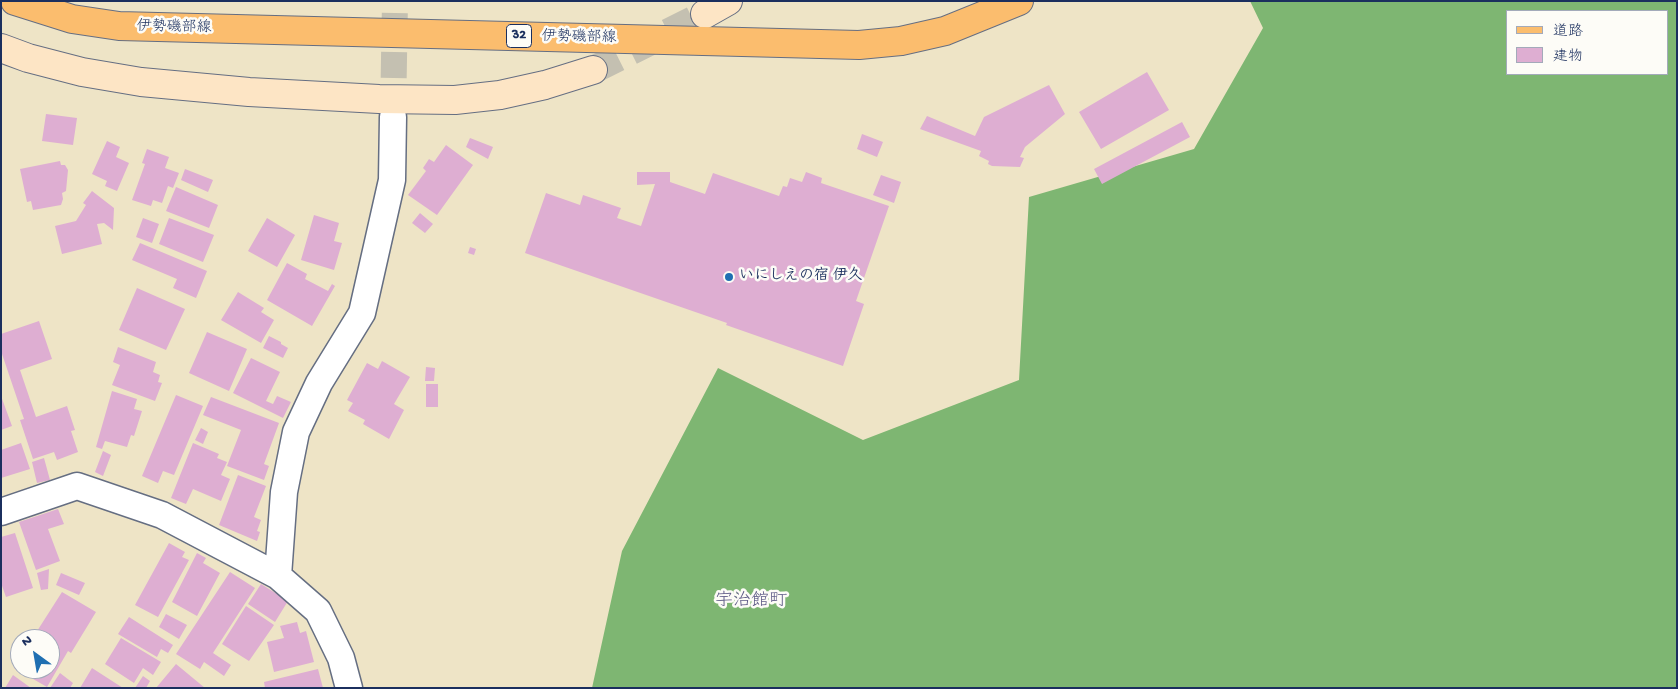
<!DOCTYPE html>
<meta charset="utf-8">
<style>
body{margin:0}
#map{position:relative;width:1678px;height:689px;overflow:hidden;background:#eee4c6;font-family:"Gochi Hand","Klee One",sans-serif}
canvas{display:block}
.frame{position:absolute;inset:0;border:2px solid #1b2f5e;pointer-events:none}
.legend{position:absolute;left:1506px;top:10px;width:162px;height:65px;box-sizing:border-box;background:#fdfcf7;border:1px solid #a3aaba;margin:0;padding:6px 9px;list-style:none;font-size:15px;color:#1b2f5e}
.legend li{display:flex;align-items:center;gap:10px;height:25px}
.legend b{width:25px;border:1px solid #a3aaba}
.north{position:absolute;left:10px;top:629px;width:50px;height:50px;box-sizing:border-box;background:#fdfcf7;border:1px solid #a3aaba;border-radius:50%;rotate:328deg;font-size:14px;font-weight:700;line-height:20px;text-align:center;color:#1b2f5e}
.north::after{content:'';display:block;margin:auto;width:18px;height:22px;background:#1f6fb2;clip-path:polygon(50% 0,100% 100%,50% 72%,0 100%)}
</style>
<div id="map">
<canvas width="1678" height="689"></canvas>
<div class="frame"></div>
<ul class="legend">
<li><b style="height:6px;background:#fbbd6e"></b>道路</li>
<li><b style="height:14px;background:#deaed2"></b>建物</li>
</ul>
<div class="north">N</div>
</div>
<script>
const c = document.querySelector('canvas').getContext('2d');
c.lineJoin = 'round';
function paint(path, color) { c.fillStyle = color; c.fill(path, 'evenodd'); }
const poly = rows => new Path2D(rows.map(r => 'M' + r).join(''));
function trace(path, color, width, dash) { c.strokeStyle = color; c.lineWidth = width; c.lineCap = dash ? 'butt' : 'round'; c.setLineDash(dash || []); c.stroke(path); }
function write(font, color, halo, rows, align = 'center') {
  c.font = font + ' "Gochi Hand","Klee One",sans-serif'; c.lineWidth = 5; c.setLineDash([]); c.textBaseline = 'middle'; c.strokeStyle = halo; c.fillStyle = color; for (const [text, x, y, turn = 0] of rows) {
    c.save(); c.translate(x, y); c.rotate((+turn || 0) * Math.PI / 180); c.textAlign = isNaN(turn) ? turn : align; if (halo) c.strokeText(text, 0, 0); c.fillText(text, 0, 0); c.restore();
  }
}
paint(poly([
 [1250,1,1677,1,1677,688,592,688,622,551,718,368,863,440,1019,380,1029,197,1194,149,1263,28],
 [1507,11,1667,11,1667,74,1507,74]
]), '#7eb672');
paint(poly([
 [1147,72,1169,110,1101,149,1079,112],
 [1049,85,1065,114,1025,147,1020,157,1024,158,1020,167,992,166,988,164,989,161,979,156,981,151,920,129,927,116,975,136,984,117],
 [46,114,77,118,73,145,42,141],
 [1182,122,1190,137,1102,184,1094,169],
 [862,134,883,142,877,157,857,149],
 [470,138,493,147,488,159,466,147],
 [107,141,120,147,116,157,129,163,117,191,105,186,107,181,92,174],
 [446,145,473,165,437,215,408,195,426,171,423,168,429,159,434,162],
 [147,149,169,157,165,168,179,173,173,188,168,186,162,203,153,200,151,206,132,200,145,164,142,163],
 [60,161,61,165,65,165,68,170,66,191,62,193,63,199,61,205,33,210,31,201,27,202,20,169],
 [185,169,213,180,208,192,181,180],
 [637,172,670,172,670,182,705,194,713,173,779,196,783,186,787,187,790,178,802,182,806,172,822,178,821,183,889,206,856,301,864,304,843,366,726,325,727,323,525,253,546,193,580,205,583,195,621,208,617,218,641,226,655,184,637,185],
 [881,175,901,182,894,203,873,195],
 [176,187,218,205,209,228,166,211],
 [92,191,114,208,113,230,104,223,97,224,102,244,62,254,55,226,76,221,86,205,83,203],
 [420,213,433,224,425,233,412,223],
 [314,215,339,223,334,241,342,243,334,270,301,260],
 [143,218,159,224,152,243,136,237],
 [169,218,214,235,203,262,159,244],
 [267,218,295,235,277,267,248,251],
 [140,243,207,271,196,298,173,288,177,279,132,260],
 [470,247,476,249,474,255,468,253],
 [287,263,307,274,305,279,328,291,332,284,335,286,312,326,267,300],
 [137,288,185,309,166,350,119,330],
 [238,292,264,308,261,312,274,320,261,343,221,320],
 [39,321,52,359,20,370,36,417,67,406,75,430,71,431,78,452,57,460,54,452,33,459,20,420,24,419,1,351,1,334],
 [207,332,247,349,229,391,189,373],
 [269,336,281,342,281,344,288,348,283,358,263,348],
 [118,347,156,362,153,372,160,375,158,382,162,383,155,401,112,385,120,365,113,362],
 [251,358,280,372,266,401,273,404,277,396,291,402,283,418,233,393],
 [382,361,410,377,394,404,404,410,389,439,363,424,365,420,348,411,353,403,347,400,367,363,378,369],
 [426,367,435,368,434,381,425,381],
 [426,384,438,384,438,407,426,407],
 [112,391,137,399,134,409,142,411,134,436,131,435,127,447,105,441,102,449,96,447],
 [176,395,203,406,174,475,163,471,158,483,142,476],
 [1,396,12,426,1,430],
 [211,397,279,423,264,464,269,466,264,480,227,466,241,430,203,415],
 [201,428,208,432,203,444,195,440],
 [21,443,30,469,1,478,1,450],
 [193,443,219,454,217,458,227,462,221,475,230,479,221,501,193,489,186,504,171,498],
 [103,451,111,455,103,476,95,472],
 [44,458,50,480,37,483,32,462],
 [238,475,266,486,254,517,261,520,257,531,260,532,257,541,219,525],
 [58,509,64,524,48,529,60,561,36,570,19,522],
 [15,533,33,588,6,597,1,583,1,537],
 [169,543,185,552,182,557,189,560,158,617,135,605],
 [197,553,206,558,203,563,220,573,197,616,172,602],
 [49,569,48,589,41,590,37,573],
 [230,572,255,588,213,653,231,665,224,676,204,662,200,669,176,654],
 [61,573,85,583,79,595,56,585],
 [261,584,288,601,275,622,248,604],
 [62,592,96,612,71,653,68,651,47,687,14,668,20,659,20,669,50,669,50,639,32,639],
 [246,606,274,625,249,661,222,644],
 [166,614,187,625,179,639,159,627],
 [129,617,173,645,168,653,161,649,157,657,118,634],
 [297,622,300,633,306,631,314,662,274,672,267,642,284,638,280,626],
 [121,638,161,662,153,675,143,668,134,683,105,664],
 [176,664,205,688,156,688],
 [92,668,123,688,80,688],
 [318,669,323,688,265,688,264,682],
 [60,673,73,683,70,688,50,688],
 [13,675,31,688,5,688],
 [143,676,150,681,146,688,135,688]
]), '#deaed2');
trace(poly([
 [393,117,395,1]
]), '#c4c0b1', 26, [26, 13]);
trace(poly([
 [593,70,705,14]
]), '#c4c0b1', 28, [28, 14]);
const street = poly([
 [1,512,77,486,162,515,278,576,318,611,341,658,349,688],
 [278,576,284,492,296,432,319,383,362,313,392,180,393,117]
]);
const secondary = poly([
 [705,14,728,1],
 [1,48,28,58,82,72,141,82,249,92,379,99,455,100,500,95,545,85,593,70]
]);
const primary = poly([
 [15,1,72,19,119,26,859,45,901,41,945,31,1019,1]
]);
trace(street, '#656e82', 29);
trace(secondary, '#656e82', 30);
trace(primary, '#656e82', 30);
trace(street, '#fff', 26);
trace(secondary, '#fde5c5', 28);
trace(primary, '#fbbd6e', 28);
for (const [x, y, r, color] of [
 [729,277,5,"#1f6fb2"]
]) { const dot = new Path2D(); dot.arc(x, y, r, 0, 2 * Math.PI); c.fillStyle = color; c.fill(dot); trace(dot, '#fdfcf7', 2); }
for (const [x, y, w] of [
 [519,36,25]
]) { const box = new Path2D(); box.roundRect(x - w / 2, y - 11.5, w, 23, 4); c.fillStyle = '#fdfcf7'; c.fill(box); trace(box, '#1b2f5e', 1); }
write('bold 14px', '#1b2f5e', null, [
 ["32",519,36]
]);
write('15px', '#1b2f5e', '#fdfcf7', [
 ["伊勢磯部線",174,28,1],
 ["伊勢磯部線",579,38,1]
]);
write('bold 15px', '#1b2f5e', '#fdfcf7', [
 ["いにしえの宿 伊久",739,277]
], 'left');
write('18px', '#5f5b87', '#fdfcf7', [
 ["宇治館町",751,602]
]);
</script>
